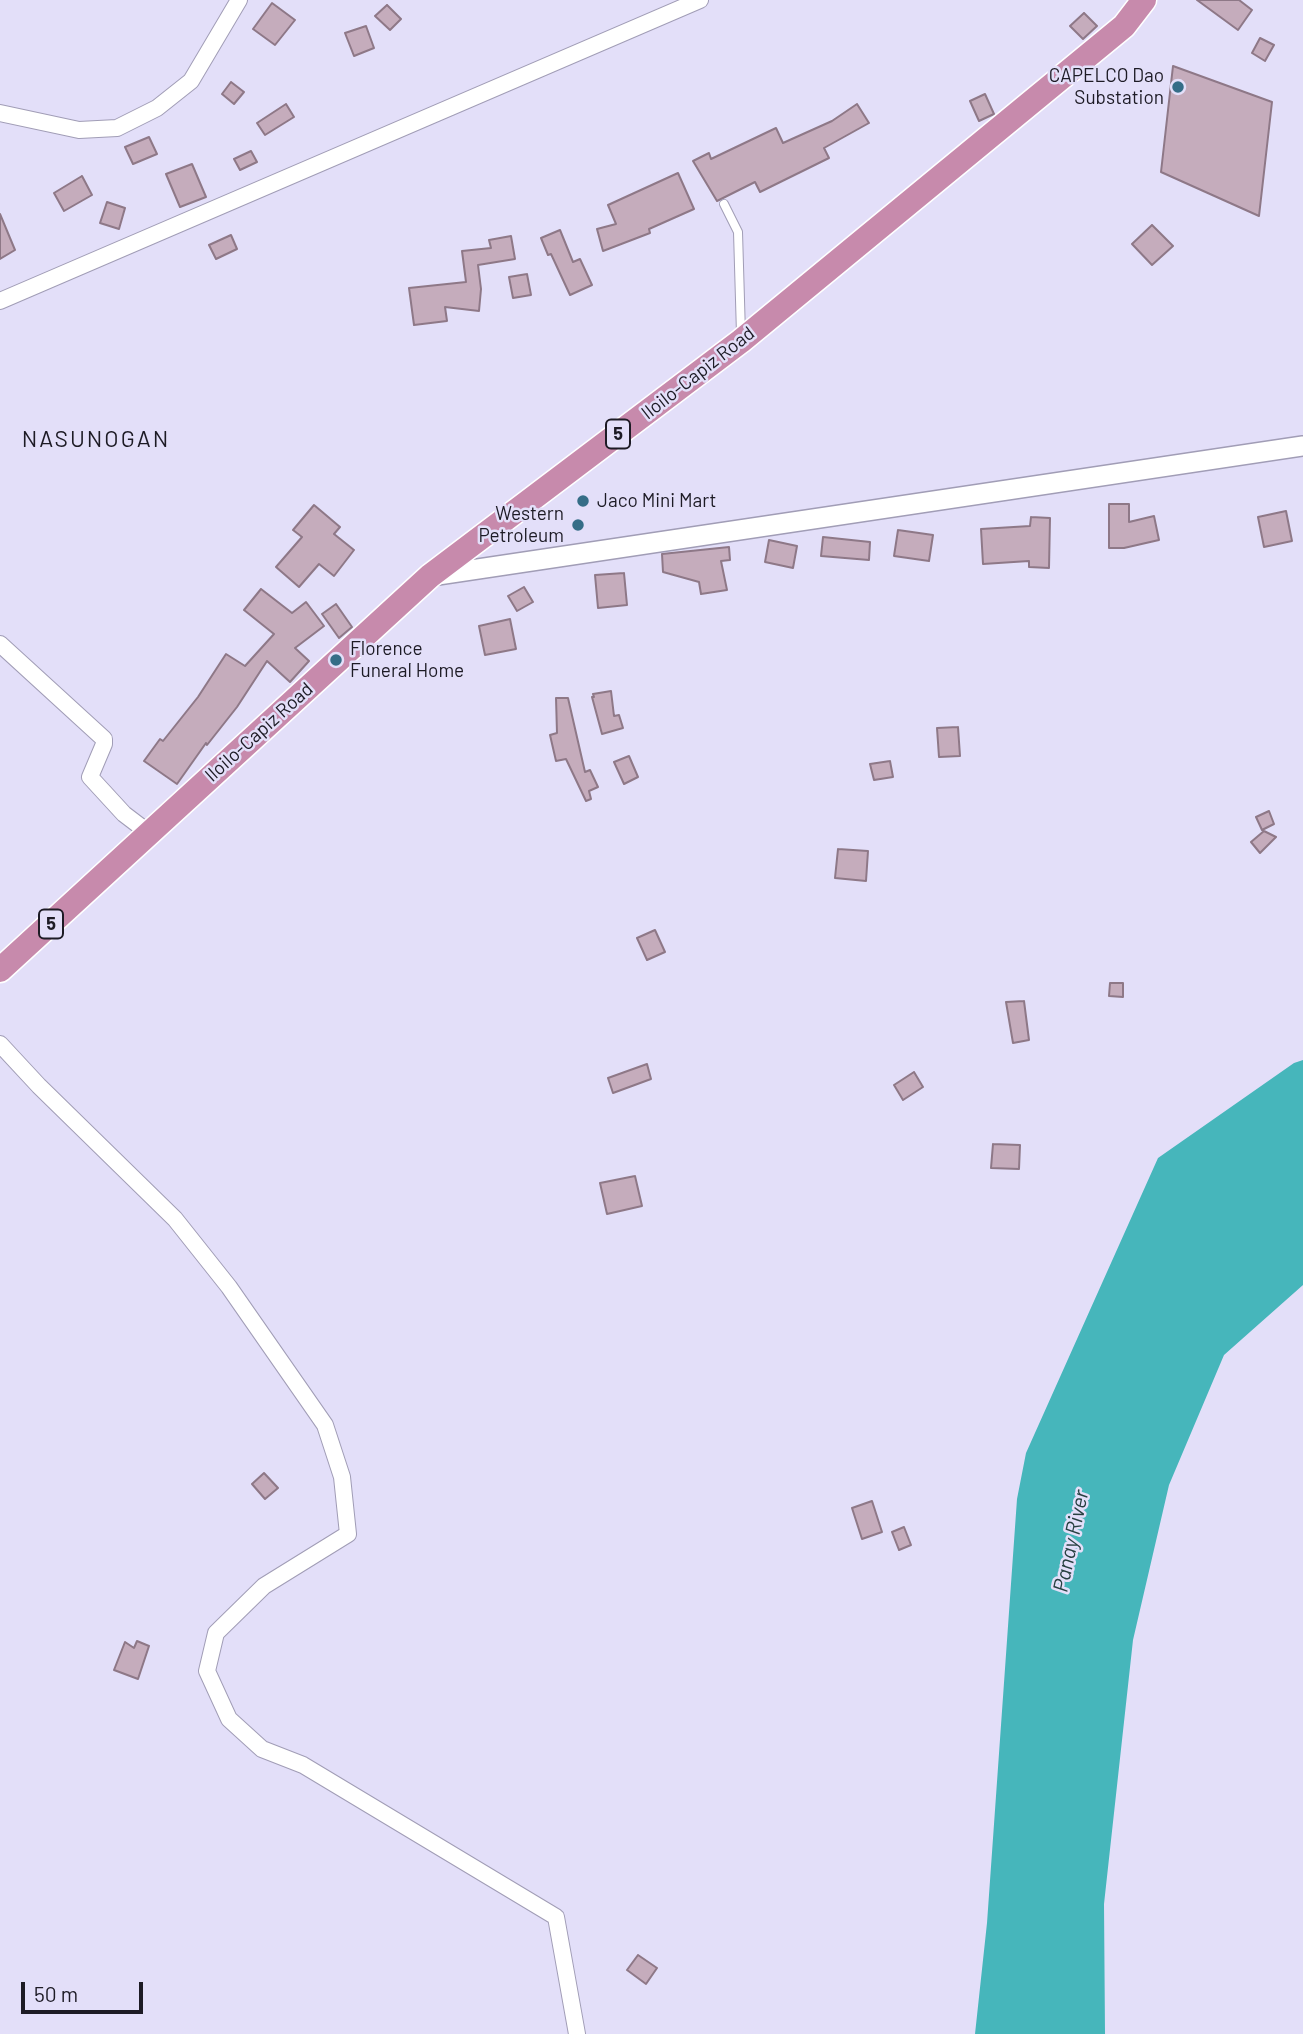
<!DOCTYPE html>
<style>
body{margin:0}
#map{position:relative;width:1303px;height:2034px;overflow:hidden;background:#e3dff9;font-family:Barlow,sans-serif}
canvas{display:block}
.scale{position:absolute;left:21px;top:1982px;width:122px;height:32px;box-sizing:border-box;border:4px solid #1d1b25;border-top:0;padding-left:9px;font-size:21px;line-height:24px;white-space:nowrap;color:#1d1b25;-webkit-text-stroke:5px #e3dff9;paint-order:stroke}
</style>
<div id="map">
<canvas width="1303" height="2034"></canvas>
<div class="scale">50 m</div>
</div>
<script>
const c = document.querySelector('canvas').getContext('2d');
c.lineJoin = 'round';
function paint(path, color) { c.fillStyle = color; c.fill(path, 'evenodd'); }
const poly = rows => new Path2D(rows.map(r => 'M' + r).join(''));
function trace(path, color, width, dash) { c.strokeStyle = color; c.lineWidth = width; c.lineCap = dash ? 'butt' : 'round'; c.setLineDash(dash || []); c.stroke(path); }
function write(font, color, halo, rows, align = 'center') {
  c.font = font + ' Barlow,sans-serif'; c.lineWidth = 5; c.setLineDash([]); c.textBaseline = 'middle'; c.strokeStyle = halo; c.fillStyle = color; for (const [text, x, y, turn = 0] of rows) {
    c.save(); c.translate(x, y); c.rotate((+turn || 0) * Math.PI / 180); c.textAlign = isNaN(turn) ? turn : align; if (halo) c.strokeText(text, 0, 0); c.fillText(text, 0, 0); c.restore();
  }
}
paint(poly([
 [1303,1060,1303,1285,1224,1355,1169,1485,1133,1640,1104,1904,1105,2034,975,2034,987,1923,1017,1499,1026,1453,1158,1158,1294,1063]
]), '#46b6bb');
const building = poly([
 [1197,0,1239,0,1252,10,1238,30,1197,0],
 [272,3,295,20,275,45,253,29,272,3],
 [387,5,401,19,390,30,375,16,387,5],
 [1084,13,1097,26,1083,39,1070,26,1084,13],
 [366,26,374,48,354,56,345,33,366,26],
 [1260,38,1274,45,1265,61,1252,53,1260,38],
 [1173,66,1272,102,1259,216,1161,172,1173,66],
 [231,82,244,92,234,104,222,94,231,82],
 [985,94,994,114,979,121,970,101,985,94],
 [286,104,294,117,265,135,257,123,286,104],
 [857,104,869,123,824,148,829,158,760,192,755,182,717,201,693,161,709,153,711,159,776,128,783,143,832,121,857,104],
 [149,137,157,154,133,164,125,147,149,137],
 [251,151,257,162,240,170,234,159,251,151],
 [192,164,206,197,180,207,166,174,192,164],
 [678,173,694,209,649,229,650,233,603,251,597,229,616,224,608,205,678,173],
 [82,176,92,195,64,211,54,193,82,176],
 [107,202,125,208,119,229,100,223,107,202],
 [0,214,15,250,0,259,0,214],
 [1152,225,1173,246,1152,265,1132,244,1152,225],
 [560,230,573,262,580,259,592,285,570,295,551,254,548,255,541,238,560,230],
 [231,235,237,249,216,259,209,245,231,235],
 [511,236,515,259,478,265,481,289,479,311,445,307,447,321,414,325,409,288,466,282,462,251,491,248,489,240,511,236],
 [527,274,531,295,513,298,509,277,527,274],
 [1109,504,1129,504,1129,522,1154,516,1159,540,1124,548,1109,548,1109,504],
 [314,505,340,527,334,534,354,550,334,576,319,564,299,587,276,567,302,537,293,530,314,505],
 [1286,511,1292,541,1264,547,1258,517,1286,511],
 [1031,517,1050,518,1049,568,1029,567,1029,561,983,564,981,529,1030,526,1031,517],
 [898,530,933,535,929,561,894,556,898,530],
 [823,537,870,542,869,560,821,556,823,537],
 [769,540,797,546,793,568,765,562,769,540],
 [729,547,730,560,721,561,727,590,701,594,699,582,663,572,662,554,729,547],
 [624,573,627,605,598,608,595,575,624,573],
 [524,587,533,602,517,611,508,596,524,587],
 [261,589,292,613,306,602,324,626,295,648,309,661,290,682,267,661,237,707,207,745,206,743,177,784,144,761,160,739,163,741,198,697,226,654,245,666,274,634,244,610,261,589],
 [336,604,352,627,339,638,322,614,336,604],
 [510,619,516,649,485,655,479,626,510,619],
 [611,691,614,716,619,715,623,728,602,734,592,697,594,697,593,694,611,691],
 [556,698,568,698,585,772,590,770,598,787,589,791,591,799,586,801,566,759,556,761,550,735,557,733,556,698],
 [958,727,960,756,939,757,937,728,958,727],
 [629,756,638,777,624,784,614,762,629,756],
 [890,761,893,777,874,780,870,764,890,761],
 [1269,811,1274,824,1262,830,1256,817,1269,811],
 [1264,831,1276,837,1260,853,1251,842,1264,831],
 [838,849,868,851,866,881,835,878,838,849],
 [655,930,665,952,647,960,637,938,655,930],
 [1110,983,1123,983,1123,997,1109,996,1110,983],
 [1024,1001,1029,1040,1013,1043,1006,1002,1024,1001],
 [647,1064,651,1079,613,1093,608,1078,647,1064],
 [914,1072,923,1087,903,1100,894,1085,914,1072],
 [993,1144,1020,1145,1019,1169,991,1168,993,1144],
 [635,1176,642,1206,607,1214,600,1183,635,1176],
 [264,1473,278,1488,265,1499,252,1484,264,1473],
 [872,1501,882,1532,862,1539,852,1508,872,1501],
 [904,1527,911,1545,899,1550,892,1532,904,1527],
 [137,1641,149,1646,138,1679,114,1670,125,1642,134,1648,137,1641],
 [638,1955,657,1968,646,1984,627,1970,638,1955]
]);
paint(building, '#c5acbc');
trace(building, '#8e7887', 2);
const service = poly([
 [724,204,738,232,741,334]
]);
const minor = poly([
 [0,113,79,130,117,128,157,108,191,81,239,0],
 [0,301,700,0],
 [0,644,104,739,104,744,90,777,124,814,149,833],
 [0,1044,39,1086,175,1219,229,1287,325,1425,342,1477,348,1534,264,1586,216,1633,207,1671,229,1719,262,1749,303,1765,556,1917,577,2034]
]);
const tertiary = poly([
 [431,576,1303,446]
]);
const trunk = poly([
 [0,970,430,576,741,341,1124,26,1144,0]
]);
trace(service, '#a19db6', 10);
trace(minor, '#a19db6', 18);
trace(tertiary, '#a19db6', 22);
trace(trunk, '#fff', 27);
trace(service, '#fff', 8);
trace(minor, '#fff', 16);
trace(tertiary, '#fff', 19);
trace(trunk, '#c78aac', 24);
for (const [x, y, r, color] of [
 [1178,87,7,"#356d87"],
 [583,501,7,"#356d87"],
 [578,525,7,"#356d87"],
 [336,660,7,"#356d87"]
]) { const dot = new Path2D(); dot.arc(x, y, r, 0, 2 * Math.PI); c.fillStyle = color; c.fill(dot); trace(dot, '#e3dff9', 2.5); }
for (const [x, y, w] of [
 [618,434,24],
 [51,924,24]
]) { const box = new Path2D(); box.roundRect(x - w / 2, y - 14.5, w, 29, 5); c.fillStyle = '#e3dff9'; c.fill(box); trace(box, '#1d1b25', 2); }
write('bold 18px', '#1d1b25', null, [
 ["5",618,434],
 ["5",51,924]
]);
write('19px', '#1d1b25', '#e3dff9', [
 ["CAPELCO Dao",1164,76],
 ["Substation",1164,98],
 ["Jaco Mini Mart",597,501,"left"],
 ["Western",564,514],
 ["Petroleum",564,536],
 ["Florence",350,649,"left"],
 ["Funeral Home",350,671,"left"]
], 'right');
write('19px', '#1d1b25', '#e3dff9', [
 ["Iloilo-Capiz Road",698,373,-38],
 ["Iloilo-Capiz Road",259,732,-42]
]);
write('italic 21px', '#274041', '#e3dff9', [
 ["Panay River",1071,1541,-78]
]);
c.letterSpacing = '2px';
write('23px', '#1d1b25', '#e3dff9', [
 ["NASUNOGAN",96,439]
]);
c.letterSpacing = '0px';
</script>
